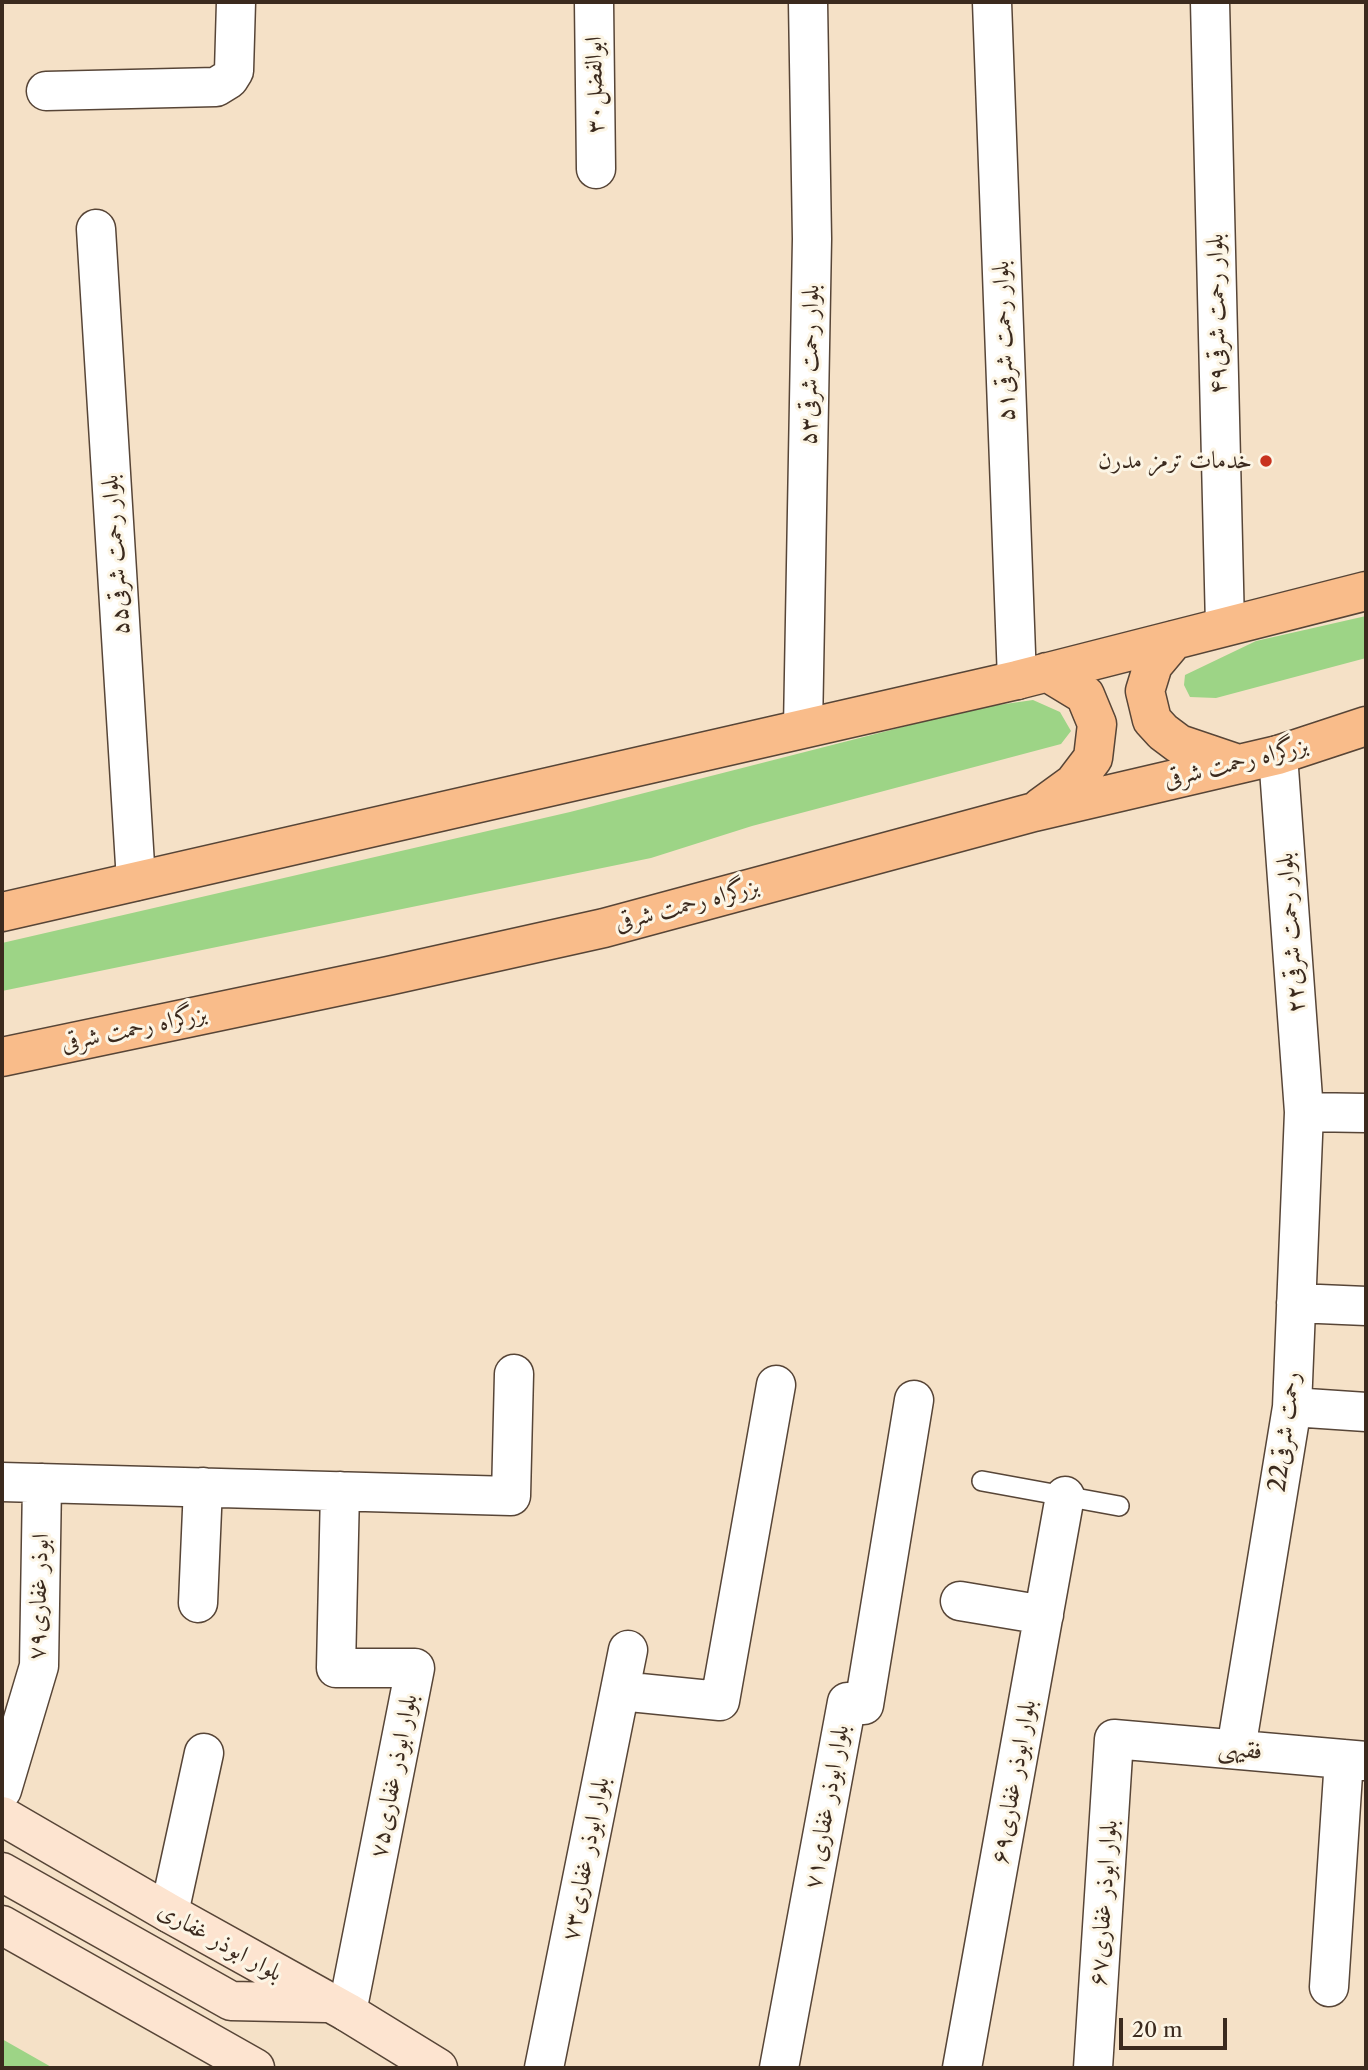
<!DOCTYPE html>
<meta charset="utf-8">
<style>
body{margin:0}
#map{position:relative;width:1368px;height:2070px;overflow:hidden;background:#f5e1c7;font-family:"Libre Caslon Text",serif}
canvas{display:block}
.frame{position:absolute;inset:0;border:4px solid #3b2a1e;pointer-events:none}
.scale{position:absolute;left:1119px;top:2018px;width:108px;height:32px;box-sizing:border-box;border:4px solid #3b2a1e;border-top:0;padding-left:9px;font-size:21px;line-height:24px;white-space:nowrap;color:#3b2a1e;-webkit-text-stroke:5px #fcf5e5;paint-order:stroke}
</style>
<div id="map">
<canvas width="1368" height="2070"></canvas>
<div class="frame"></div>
<div class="scale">20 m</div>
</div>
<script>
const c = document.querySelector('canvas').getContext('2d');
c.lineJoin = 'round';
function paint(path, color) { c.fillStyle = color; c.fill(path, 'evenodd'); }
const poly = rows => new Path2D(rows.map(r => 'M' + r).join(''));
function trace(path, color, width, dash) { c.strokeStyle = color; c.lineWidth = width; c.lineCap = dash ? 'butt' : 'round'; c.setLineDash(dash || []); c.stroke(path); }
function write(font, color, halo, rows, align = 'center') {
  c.font = font + ' "Libre Caslon Text",Amiri,serif'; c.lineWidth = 6; c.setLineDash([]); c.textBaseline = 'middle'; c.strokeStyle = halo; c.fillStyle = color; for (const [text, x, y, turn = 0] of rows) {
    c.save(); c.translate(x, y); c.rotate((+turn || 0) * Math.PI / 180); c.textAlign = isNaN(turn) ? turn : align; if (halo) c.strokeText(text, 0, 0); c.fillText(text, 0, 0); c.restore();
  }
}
paint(poly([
 [1366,616,1366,658,1216,698,1190,697,1184,685,1185,675,1256,641],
 [1033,700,1060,712,1071,731,1061,744,752,826,651,858,2,991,2,943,570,812,977,708],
 [2,2039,53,2068,2,2068]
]), '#9dd486');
const lane = poly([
 [982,1481,1119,1506]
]);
const street = poly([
 [594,2,596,169],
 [992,2,1017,680],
 [1210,2,1225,626],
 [46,91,216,87,229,79,234,71,236,2],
 [96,229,136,881],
 [803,728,812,239,808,2],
 [1304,1112,1366,1113],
 [1296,1303,1366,1306],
 [1292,1407,1366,1412],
 [2,1482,511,1496,514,1374],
 [340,1491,336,1668,415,1668,347,2012],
 [960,1601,1044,1615],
 [198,1603,203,1487],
 [620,1691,720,1701,776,1385],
 [1236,1749,1292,1407,1304,1112,1278,755],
 [2,1790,39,1666,42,1483],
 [169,1913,204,1753],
 [1329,1987,1344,1759],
 [544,2068,628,1650],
 [779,2068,847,1702,864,1705,914,1400],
 [962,2068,1065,1496],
 [1093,2068,1114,1739,1366,1761]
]);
const secondary = poly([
 [2,1816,169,1913,347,2012,438,2068],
 [2,1872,231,2001,326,2003],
 [2,1925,255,2068]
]);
const highway = poly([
 [1174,640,1153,665,1145,691,1152,720,1163,732,1179,744,1238,764],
 [1041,807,1074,783,1093,758,1097,724,1085,695,1047,672],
 [2,912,1017,680,1366,591],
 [2,1057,388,976,604,928,1034,812,1278,755,1366,726]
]);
trace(lane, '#574537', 22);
trace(street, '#574537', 41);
trace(secondary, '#574537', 41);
trace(highway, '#574537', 41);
trace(lane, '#fff', 19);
trace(street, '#fff', 38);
trace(secondary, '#fde4d0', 38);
trace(highway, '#f9bc8a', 38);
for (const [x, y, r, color] of [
 [1266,461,7,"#c8321e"]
]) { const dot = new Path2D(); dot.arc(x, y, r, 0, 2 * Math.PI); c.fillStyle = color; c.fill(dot); trace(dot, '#fcf5e5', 2.5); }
write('24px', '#3b2a1e', '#fcf5e5', [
 ["ابوالفضل۳۰",595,85,-91],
 ["بلوار رحمت شرقی۴۹",1217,314,-91],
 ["بلوار رحمت شرقی۵۱",1004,341,-92],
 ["بلوار رحمت شرقی۵۳",810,365,-89],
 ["بلوار رحمت شرقی۵۵",116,555,-94],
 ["بزرگراه رحمت شرقی",1236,763,-14],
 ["بزرگراه رحمت شرقی",687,905,-15],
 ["بلوار رحمت شرقی۲۲",1291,933,-94],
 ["بزرگراه رحمت شرقی",134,1029,-12],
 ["22رحمت شرقی",1285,1432,-83],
 ["۷۹ابوذر غفاری",39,1597,-88],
 ["فقیهی",1240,1750,5],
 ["بلوار ابوذر غفاری۷۵",394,1776,-79],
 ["بلوار ابوذر غفاری۶۹",1014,1782,-80],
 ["بلوار ابوذر غفاری۷۱",827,1807,-80],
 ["بلوار ابوذر غفاری۷۳",586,1859,-79],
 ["بلوار ابوذر غفاری۶۷",1104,1903,-86],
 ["بلوار ابوذر غفاری",220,1942,29]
]);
write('24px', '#3b2a1e', '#fcf5e5', [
 ["خدمات ترمز مدرن",1252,461]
], 'right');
</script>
